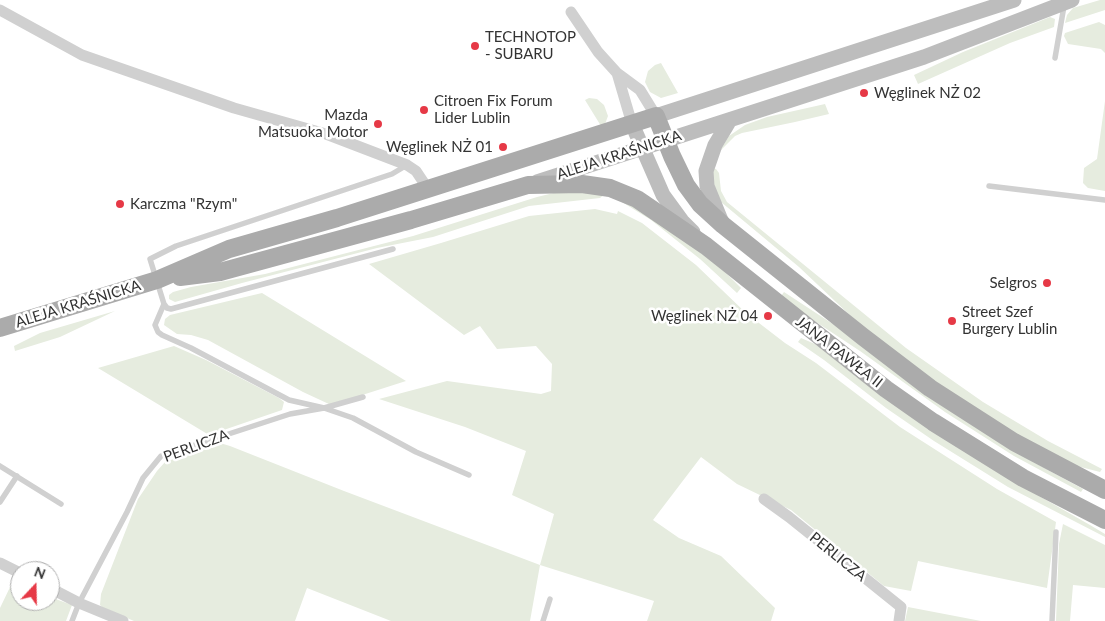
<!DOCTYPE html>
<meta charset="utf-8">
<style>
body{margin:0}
#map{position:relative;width:1105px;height:621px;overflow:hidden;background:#fff;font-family:Lato,sans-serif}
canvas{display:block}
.north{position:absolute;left:10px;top:561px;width:50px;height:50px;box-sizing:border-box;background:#fff;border:1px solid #adadad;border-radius:50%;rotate:21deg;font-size:14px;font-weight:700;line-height:20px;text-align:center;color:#333}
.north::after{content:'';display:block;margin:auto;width:18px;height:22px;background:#e63946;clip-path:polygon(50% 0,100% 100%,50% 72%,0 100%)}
</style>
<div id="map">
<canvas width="1105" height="621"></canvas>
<div class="north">N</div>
</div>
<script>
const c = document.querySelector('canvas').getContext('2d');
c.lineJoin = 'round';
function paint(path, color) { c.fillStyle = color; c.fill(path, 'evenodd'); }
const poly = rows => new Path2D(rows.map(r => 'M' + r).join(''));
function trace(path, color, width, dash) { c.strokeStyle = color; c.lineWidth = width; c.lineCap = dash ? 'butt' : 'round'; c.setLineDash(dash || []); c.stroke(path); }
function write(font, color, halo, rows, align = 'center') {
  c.font = font + ' Lato,sans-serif'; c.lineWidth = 5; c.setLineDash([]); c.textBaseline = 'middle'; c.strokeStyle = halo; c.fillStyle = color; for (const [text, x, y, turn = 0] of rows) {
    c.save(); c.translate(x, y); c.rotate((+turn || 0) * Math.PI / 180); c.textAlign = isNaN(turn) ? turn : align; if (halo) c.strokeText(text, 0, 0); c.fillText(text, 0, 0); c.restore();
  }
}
paint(poly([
 [1100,0,1105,0,1105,10,1065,23,1067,15,1073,8],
 [1050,17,1055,19,1054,27,1010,43,918,84,914,75,963,52],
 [1099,22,1105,25,1105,53,1101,49,1068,44,1064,36,1065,33],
 [661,63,678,93,661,98,650,92,645,82,648,71,655,65],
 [589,98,597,99,604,105,608,116,605,124,601,126,585,100],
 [1105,101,1105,191,1088,188,1083,183,1084,168,1097,159],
 [825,104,829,114,795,122,742,133,735,136,720,151,729,136,745,125,767,117],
 [712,168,716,169,719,173,721,191,727,202,906,348,983,402,1048,441,1102,469,1100,472,1073,465,1031,443,932,380,855,320,799,267,721,202,714,188],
 [566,190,605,194,600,198,529,206,433,237,377,248,242,283,175,302,169,299,169,295,173,292,191,287,265,274,413,236,537,197],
 [632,201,717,264,741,288,737,293,700,259,651,220,622,202],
 [595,209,617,214,618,211,642,223,696,265,746,313,785,343,816,363,900,427,997,489,1056,522,1047,588,918,561,911,591,884,586,791,510,737,484,701,457,653,520,679,538,721,556,775,608,771,621,647,621,654,601,540,565,530,621,391,621,307,588,295,621,134,621,103,608,100,605,101,594,138,499,157,471,165,462,220,443,230,446,344,491,540,565,554,514,512,495,526,451,465,427,379,399,447,381,541,394,551,391,552,364,536,346,497,349,480,326,464,335,369,264,441,243,529,216],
 [784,292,845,332,1015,452,1083,489,1081,492,1014,456,945,412,860,351,813,320,781,296],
 [262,293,406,381,331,405,303,392,208,340,191,335,177,334,164,325,165,319,170,315],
 [115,311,60,337,15,351,14,346,40,333],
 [801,338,815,344,943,438,997,472,1090,525,1105,534,1105,537,1008,487,934,441,886,408,824,360,798,342],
 [174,346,206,360,279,398,284,402,282,410,209,435,98,368],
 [1063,524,1105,545,1105,588,1073,585,1070,621,1056,621,1059,544],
 [12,583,20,586,20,601,50,601,50,597,72,605,66,621,0,621,0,608],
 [908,607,981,621,905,621]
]), '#e6ecdf');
trace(poly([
 [1055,58,1064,6],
 [989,186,1105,200],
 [393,249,171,309,167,308,164,304,150,259,176,246,392,174,407,165],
 [164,304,155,325,158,332,162,335,191,348,289,400,324,408,353,418,416,452,469,475],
 [0,466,61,504],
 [0,502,17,476],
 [72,621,79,603,127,512,143,478,161,456,290,414,324,408,363,397],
 [543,621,550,599],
 [1052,621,1056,532]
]), '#d0d0d0', 5.5);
trace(poly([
 [0,10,82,55,234,108,326,134,407,165,416,171,428,189],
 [571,12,598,52,617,73,640,90,656,116],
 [617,73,632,124],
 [764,499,789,517,901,607,899,621],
 [0,563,20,573],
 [50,588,79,603,123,621]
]), '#d0d0d0', 11);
trace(poly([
 [656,116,1014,0],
 [632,124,663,195,682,221,693,232],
 [537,182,924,57,1072,0],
 [723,225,707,186,706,171,715,145,730,120]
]), '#bdbdbd', 15);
trace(poly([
 [180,277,220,272,411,220,528,185,582,184,610,188,637,199,706,246,886,389,933,422,1023,478,1105,520],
 [0,328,157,280,229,249,337,218,656,116,672,156,686,185,700,204,723,225,862,336,930,388,1014,442,1105,490]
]), '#ababab', 18);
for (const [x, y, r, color] of [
 [475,46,5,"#e63946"],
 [864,93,5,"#e63946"],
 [424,110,5,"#e63946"],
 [378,124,5,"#e63946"],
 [503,147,5,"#e63946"],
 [120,204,5,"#e63946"],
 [1047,283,5,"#e63946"],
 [768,316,5,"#e63946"],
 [952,321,5,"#e63946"]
]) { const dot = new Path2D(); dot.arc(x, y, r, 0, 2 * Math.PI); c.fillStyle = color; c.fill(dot); trace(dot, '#fff', 2); }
write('15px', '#333', '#fff', [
 ["TECHNOTOP",485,37],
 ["- SUBARU",485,54],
 ["Węglinek NŻ 02",874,93],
 ["Citroen Fix Forum",434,101],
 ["Lider Lublin",434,118],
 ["Mazda",368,115,"right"],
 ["Matsuoka Motor",368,132,"right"],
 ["Węglinek NŻ 01",493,147,"right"],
 ["Karczma \"Rzym\"",130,204],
 ["Selgros",1037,283,"right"],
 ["Street Szef",962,312],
 ["Burgery Lublin",962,329],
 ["Węglinek NŻ 04",758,316,"right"]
], 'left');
write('15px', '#333', '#fff', [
 ["ALEJA KRAŚNICKA",619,155,-18],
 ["ALEJA KRAŚNICKA",78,304,-17],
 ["JANA PAWŁA II",839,352,38],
 ["PERLICZA",196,446,-20],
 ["PERLICZA",838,557,39]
]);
</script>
